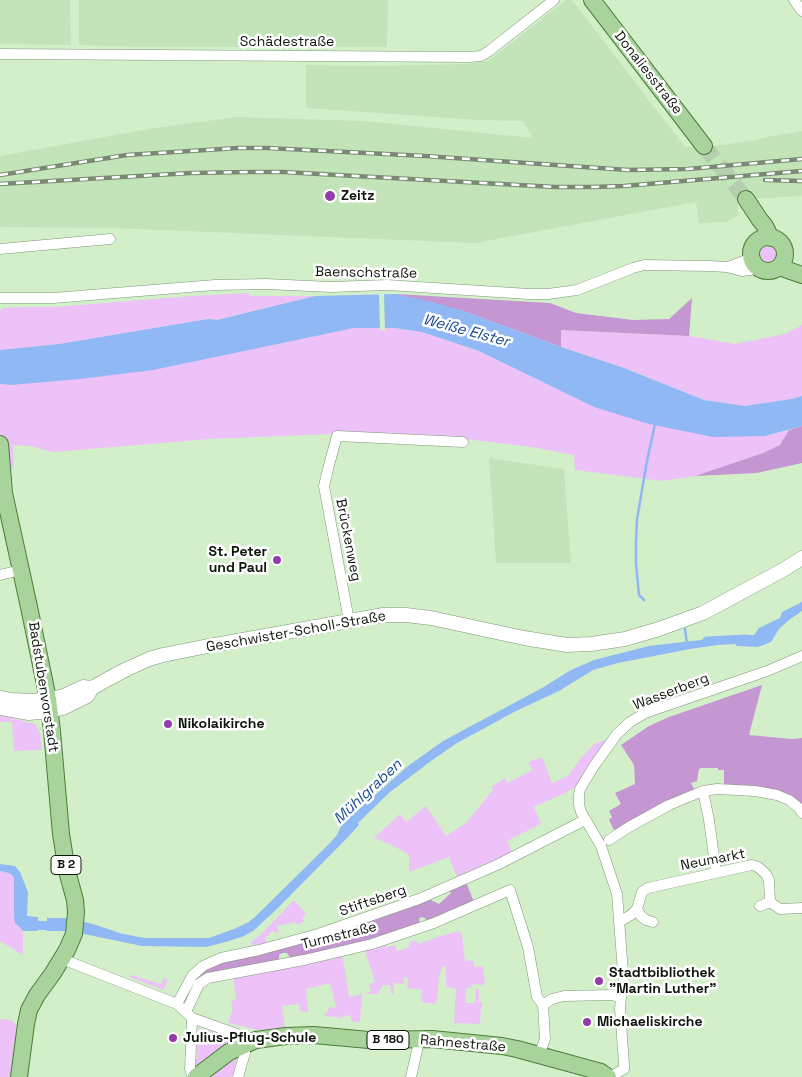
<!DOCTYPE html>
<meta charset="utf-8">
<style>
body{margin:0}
canvas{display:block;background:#d3efca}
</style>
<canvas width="802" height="1077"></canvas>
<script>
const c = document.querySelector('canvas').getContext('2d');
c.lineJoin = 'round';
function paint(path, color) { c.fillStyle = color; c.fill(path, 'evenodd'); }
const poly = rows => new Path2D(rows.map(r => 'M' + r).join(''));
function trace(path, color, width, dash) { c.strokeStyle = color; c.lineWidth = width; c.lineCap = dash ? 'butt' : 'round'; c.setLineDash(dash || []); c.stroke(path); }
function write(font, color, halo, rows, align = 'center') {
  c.font = font + ' "Space Grotesk",sans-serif'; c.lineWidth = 5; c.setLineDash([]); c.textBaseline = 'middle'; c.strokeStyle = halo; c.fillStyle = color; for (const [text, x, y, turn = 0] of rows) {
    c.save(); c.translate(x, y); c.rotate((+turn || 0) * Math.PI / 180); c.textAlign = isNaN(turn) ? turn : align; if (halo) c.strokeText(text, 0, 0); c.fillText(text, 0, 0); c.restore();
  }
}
paint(poly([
 [0,0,70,0,71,45,0,44],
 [79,0,388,0,387,47,138,47,79,45],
 [566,0,572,0,685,147,722,145,757,140,767,137,802,131,802,196,737,200,739,215,727,222,699,223,696,202,475,243,113,228,0,227,0,156,154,128,237,117,365,121,533,138,523,121,479,120,306,108,306,65,374,66,465,64,488,61],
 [489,458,564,469,571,563,496,563]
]), '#c3e4b9');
paint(poly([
 '760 255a9 9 0 1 1 18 0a9 9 0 1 1-18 0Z',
 [248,293,250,296,315,296,217,320,208,319,59,344,0,350,0,311,3,308,26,307,55,307,192,296],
 [802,325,802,396,791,399,745,406,704,400,624,368,561,347,561,330,689,336,735,344,785,334],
 [354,328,395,328,422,332,479,351,594,407,765,436,789,430,780,445,763,453,695,476,663,481,575,470,574,455,532,447,448,437,391,434,332,434,210,439,53,452,30,446,13,445,14,469,0,469,0,384,11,385,218,355],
 [0,715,35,724,40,733,42,750,14,751,12,722,0,722],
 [610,738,578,786,565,793,534,807,541,824,507,841,512,852,457,877,449,857,409,872,409,855,392,845,374,838,400,814,406,822,426,806,446,836,466,823,493,790,491,787,505,778,508,783,532,770,528,762,539,758,543,759,552,783,568,776,581,758,594,744],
 [0,871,10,873,12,875,14,878,14,917,20,929,23,931,23,955,0,941],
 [294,900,306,914,302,917,304,921,298,925,295,922,277,926,279,932,275,933,274,931,269,933,270,935,265,937,267,943,253,946,251,942,259,936],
 [460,931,462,935,465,961,473,960,474,967,483,966,485,983,483,985,472,984,472,988,466,988,465,1003,475,1003,476,989,479,989,479,1002,482,1002,482,1007,481,1008,480,1024,454,1023,456,989,446,987,446,966,443,966,439,976,437,1000,434,1004,421,1002,422,990,407,988,408,978,404,977,403,984,394,983,394,994,392,994,390,985,383,985,378,994,362,994,360,1022,351,1021,351,1016,343,1015,343,1018,324,1016,330,1007,336,1008,330,983,306,989,308,1012,300,1011,299,1004,282,1006,285,1030,262,1031,228,1023,233,1008,231,1005,232,1001,236,999,233,975,342,954,349,997,371,992,369,984,375,982,364,948,383,942,387,947,395,945,397,951,410,947,409,942,416,940,418,944,433,939,433,938],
 [130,975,135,976,161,984,164,978,168,979,164,990,129,977],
 [0,1019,11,1020,17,1026,10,1077,0,1077],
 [199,1028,231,1037,232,1041,196,1067,198,1034],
 [237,1058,233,1075,230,1077,208,1077,229,1062]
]), '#ecc2f8');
paint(poly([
 [396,294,550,303,576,313,633,320,669,319,692,298,689,336,561,330,561,347,463,311],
 [802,426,802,463,757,473,695,476,763,453,780,445,789,430],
 [762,685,749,735,792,739,802,738,802,807,797,801,724,788,724,770,718,770,718,768,701,768,699,769,697,781,691,783,695,791,615,832,609,820,612,817,609,811,621,804,615,793,635,784,634,765,621,745,649,726,669,717],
 [466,882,474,902,426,921,425,918,421,917,419,919,420,924,384,937,290,958,287,953,282,953,279,955,279,960,200,979,184,1002,183,1001,195,977,206,968,429,899,439,904,451,893,448,890]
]), '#c597d2');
paint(poly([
 [396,294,432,302,463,311,561,347,624,368,704,400,745,406,791,399,802,396,802,426,765,436,713,437,649,424,594,407,479,351,422,332,395,328,354,328,153,370,80,379,11,385,0,384,0,350,59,344,208,319,217,320,315,296],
 [802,602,802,611,789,620,779,629,771,642,758,647,736,646,735,635,754,635,759,628,780,618,782,612],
 [717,638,718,645,690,649,618,663,593,670,559,691,516,711,457,743,431,761,390,792,358,823,359,825,349,836,277,909,253,931,244,936,229,941,206,947,142,946,84,934,63,931,47,931,47,918,67,918,93,924,123,934,145,938,209,938,234,929,247,923,255,917,329,844,337,835,341,826,349,818,408,766,443,741,542,688,571,670,594,660,649,646],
 [0,864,15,866,20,872,28,892,27,916,38,917,38,931,23,931,15,923,14,917,14,878,12,875,9,873,0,871]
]), '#90b8f4');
paint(poly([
 [379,294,384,294,385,331,380,330]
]), '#d3efca');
trace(poly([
 [644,600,639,595,636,564,636,542,637,519,647,461,655,424],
 [685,629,687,644]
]), '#90b8f4', 2.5);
trace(poly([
 [707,641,746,639],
 [28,925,57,926]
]), '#90b8f4', 9);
trace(poly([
 [704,146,746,199]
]), '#b5cead', 16, [16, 8]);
const street = poly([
 [794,0,802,11],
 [0,54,469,57,481,56,489,51,554,0],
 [0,249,110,239],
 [728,267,744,261,752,256],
 [0,298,53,298,215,285,266,284,331,287,387,285,529,294,548,294,577,290,633,268,644,265,709,266,727,267,742,271,751,270,758,267],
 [0,575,21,570],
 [349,621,324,486,329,465,337,436,463,442],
 [703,791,709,820,716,872],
 [609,840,629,827,669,805,703,791,717,789,755,791,777,795,789,800,799,808,802,813],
 [770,902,780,909,802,908],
 [760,906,770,902],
 [637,909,641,916,646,920,653,922],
 [619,922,631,915,637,909,642,892,648,888,747,866,752,865,758,867,766,874,769,880,770,902],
 [62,959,177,1004,192,1018,237,1034,242,1037,245,1044,245,1053,238,1077],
 [621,997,624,985,617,894,601,846,581,812,579,805,579,795,580,789,594,766,617,734,630,722,645,713,767,671,802,656],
 [177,1004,192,976,203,966,221,958,259,950,318,934,419,899,497,865,585,820],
 [186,1012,199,984,208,978,304,960,372,944,434,923,510,890,528,947,537,997,543,1005],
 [192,1018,190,1069,193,1077],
 [539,1055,545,1039,543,1005,552,999,564,996,612,995,621,997,620,1009,624,1064,624,1069,615,1074,608,1076],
 [411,1077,418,1046,418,1039]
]);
const secondary = poly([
 [0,698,11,700,33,701,61,697,83,687,92,688],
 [0,708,29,713,49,711,63,708,87,696,92,688,108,679,127,669,149,659,163,655,208,646,349,621,383,615,406,615,431,618,524,638,567,645,591,644,625,639,659,629,703,613,783,570,802,558]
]);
const primary = poly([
 [592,0,704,146],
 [746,199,760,220,765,226,771,238],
 '751 254a17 17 0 1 1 34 0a17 17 0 1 1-34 0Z',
 [779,267,802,275],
 [0,444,4,493,29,607,48,699,52,731,61,834,67,871,75,900,76,912,74,934,67,950,53,973,37,995,29,1010,26,1024,19,1077],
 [196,1077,229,1052,256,1040,286,1036,314,1035,369,1040,432,1039,502,1046,517,1049,601,1072,608,1077]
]);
trace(street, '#7d9775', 11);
trace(secondary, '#7d9775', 15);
trace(primary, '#4c7d3c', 18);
trace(street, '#fff', 10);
trace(secondary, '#fff', 14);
trace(primary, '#a8d39a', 16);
const rail = poly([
 [0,175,127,155,238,148,267,148,425,156,628,170,688,169,802,159],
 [765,180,802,181],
 [0,184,191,173,250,172,283,172,555,187,591,187,624,186,802,171]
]);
trace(rail, '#788b72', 4.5);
trace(rail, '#fff', 2.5, [8]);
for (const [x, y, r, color] of [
 [330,196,6,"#933caa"],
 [277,560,5,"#933caa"],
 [168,724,5,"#933caa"],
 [599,981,5,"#933caa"],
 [587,1022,5,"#933caa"],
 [173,1038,5,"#933caa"]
]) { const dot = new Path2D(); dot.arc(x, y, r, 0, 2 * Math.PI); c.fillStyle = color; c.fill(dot); trace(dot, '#fff', 2); }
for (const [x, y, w] of [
 [66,865,30],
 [388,1040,42]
]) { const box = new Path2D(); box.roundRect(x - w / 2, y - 9.5, w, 19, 4); c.fillStyle = '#fff'; c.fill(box); trace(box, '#0c1509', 1); }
write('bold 12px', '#0c1509', null, [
 ["B 2",66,865],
 ["B 180",388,1040]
]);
write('14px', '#0c1509', '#fff', [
 ["Schädestraße",287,42],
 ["Donaliesstraße",648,73,52],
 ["Baenschstraße",366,273,1],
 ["Brückenweg",348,540,79],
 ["Geschwister-Scholl-Straße",296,632,-10],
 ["Badstubenvorstadt",43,687,81],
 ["Wasserberg",671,692,-21],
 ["Neumarkt",713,860,-11],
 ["Stiftsberg",373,901,-19],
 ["Turmstraße",339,936,-14],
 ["Rahnestraße",463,1044,5]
]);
write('bold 14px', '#0c1509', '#fff', [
 ["Zeitz",341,196],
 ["St. Peter",267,552,"right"],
 ["und Paul",267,568,"right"],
 ["Nikolaikirche",178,724],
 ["Stadtbibliothek",609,973],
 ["\"Martin Luther\"",609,989],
 ["Michaeliskirche",597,1022],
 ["Julius-Pflug-Schule",183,1038]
], 'left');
write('italic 15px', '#1b4b92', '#fff', [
 ["Weiße Elster",466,331,15],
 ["Mühlgraben",368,792,-43]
]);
</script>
